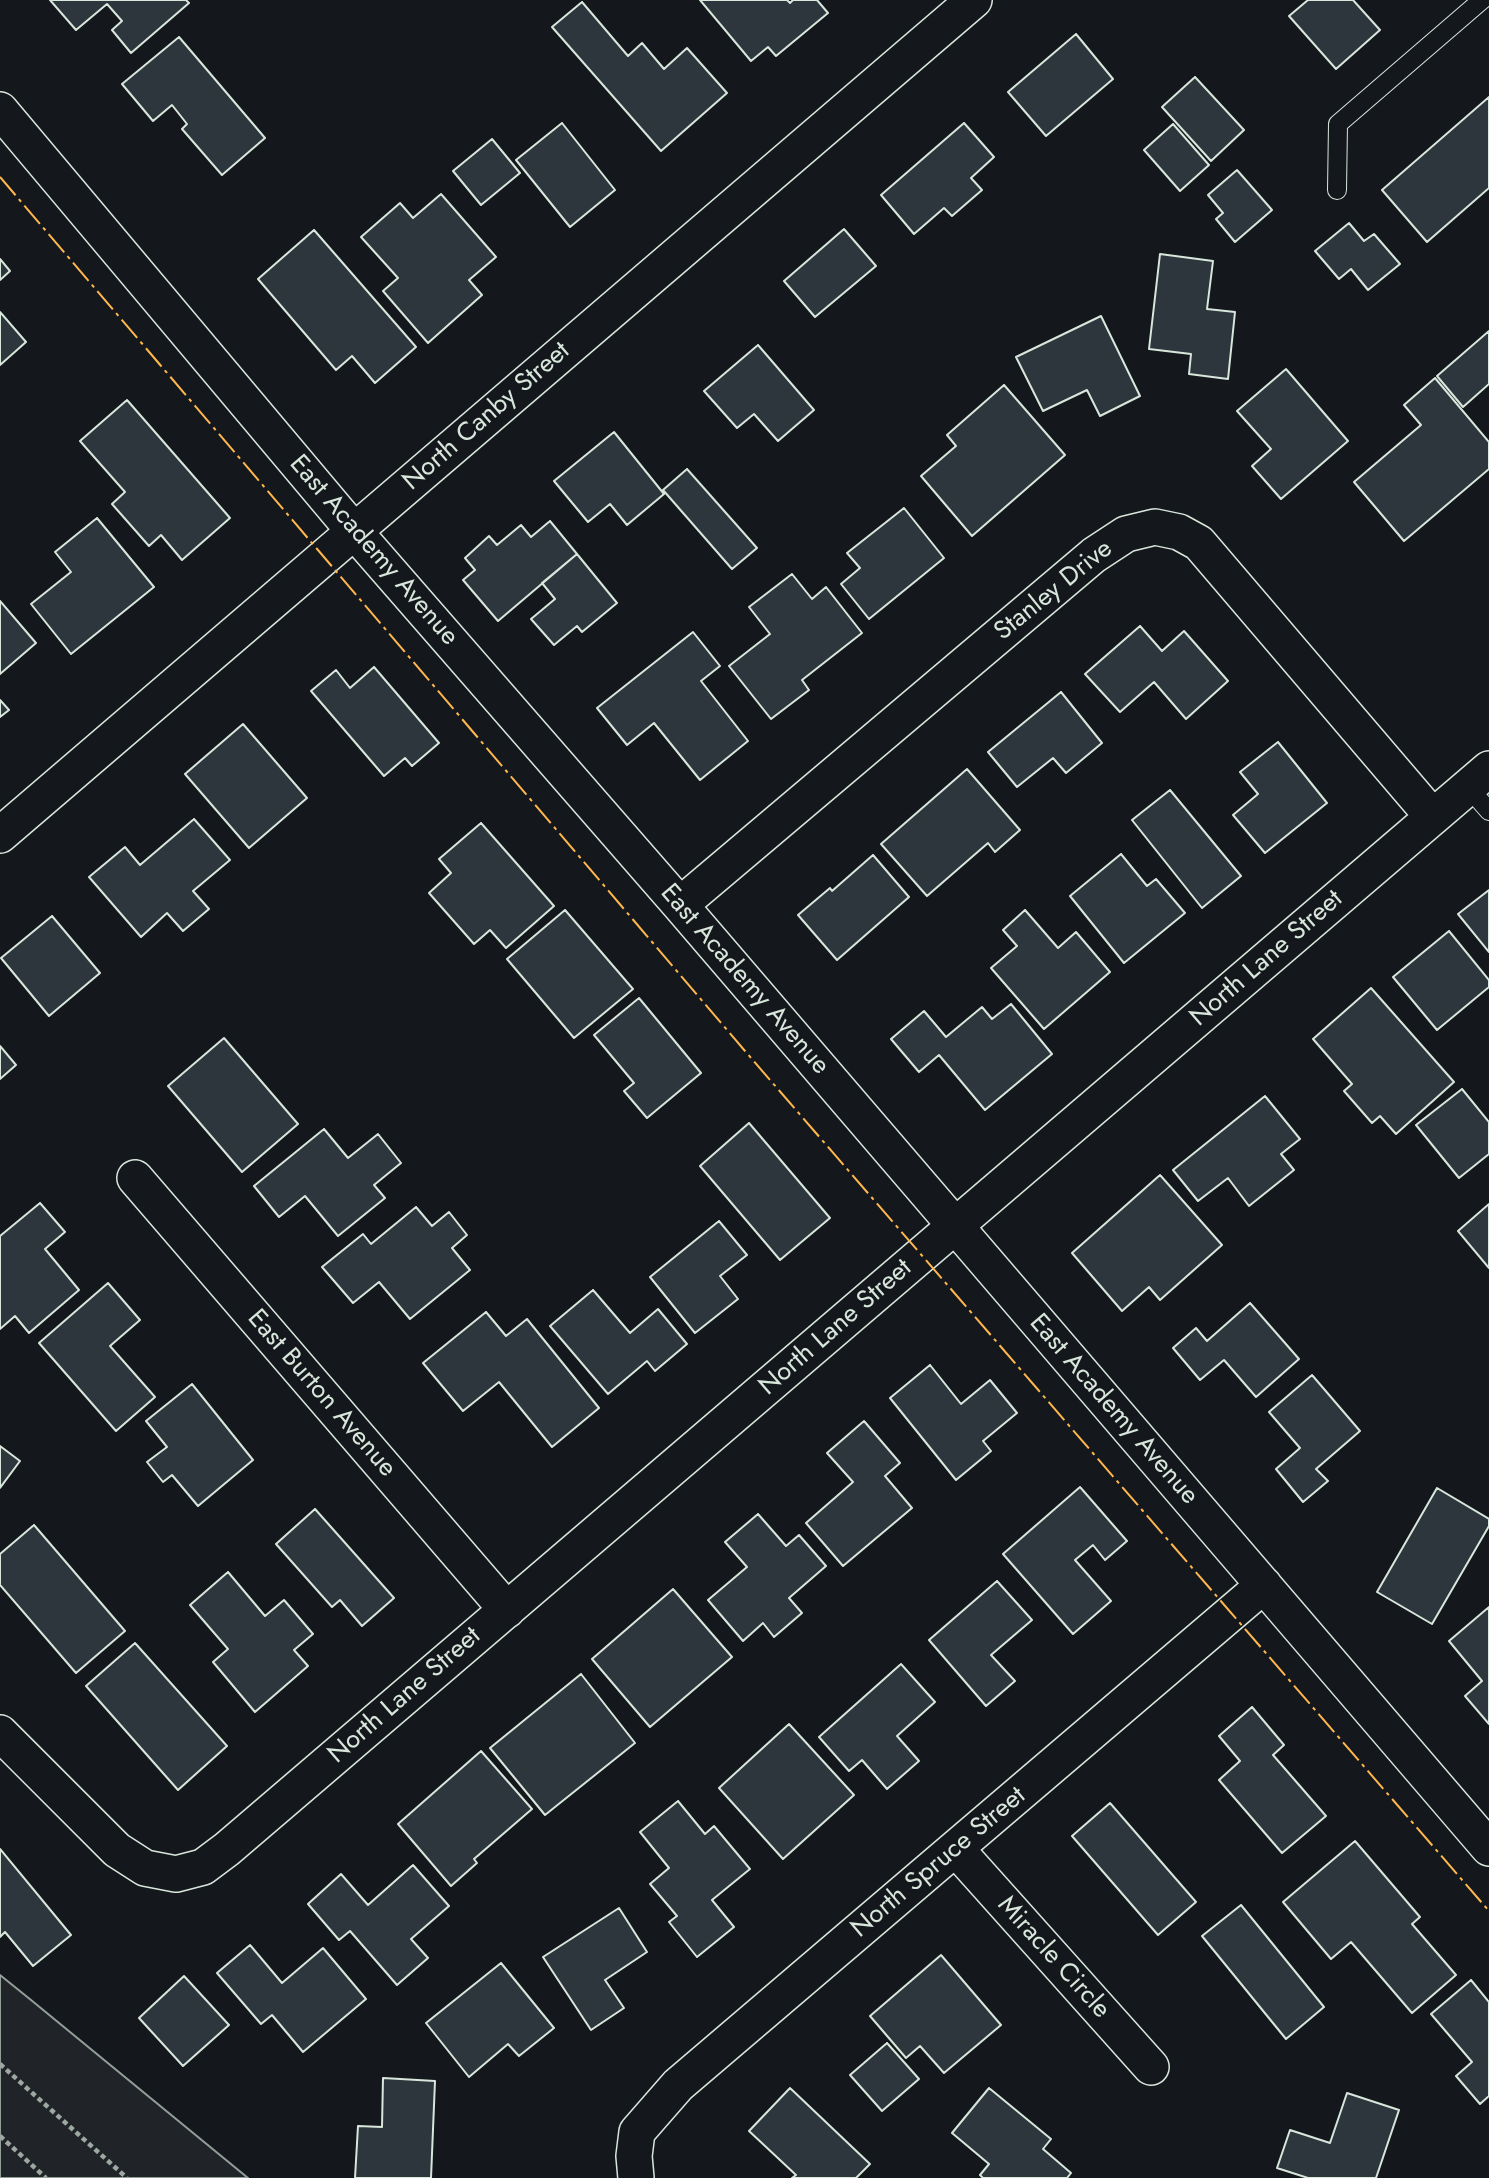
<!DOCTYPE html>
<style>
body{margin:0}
canvas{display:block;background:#14181c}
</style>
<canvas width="1489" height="2178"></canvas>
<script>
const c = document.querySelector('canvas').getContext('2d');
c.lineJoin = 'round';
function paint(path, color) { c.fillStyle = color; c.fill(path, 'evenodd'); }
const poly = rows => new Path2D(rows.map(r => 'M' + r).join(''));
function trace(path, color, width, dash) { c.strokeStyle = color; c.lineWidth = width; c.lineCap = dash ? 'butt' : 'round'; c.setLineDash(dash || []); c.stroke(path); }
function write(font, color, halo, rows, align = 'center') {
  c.font = font + ' Jost,sans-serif'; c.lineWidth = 5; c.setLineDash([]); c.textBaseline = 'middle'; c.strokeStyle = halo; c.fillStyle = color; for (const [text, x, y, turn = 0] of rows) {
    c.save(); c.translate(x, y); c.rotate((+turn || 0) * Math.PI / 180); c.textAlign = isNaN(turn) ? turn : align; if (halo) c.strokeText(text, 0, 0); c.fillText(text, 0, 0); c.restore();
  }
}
const green = poly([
 [0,1975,31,2000,248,2178,0,2178,0,1975]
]);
paint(green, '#202428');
trace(green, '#939e99', 2);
const building = poly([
 [50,0,186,0,189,3,131,53,112,30,122,21,107,4,76,30,50,0],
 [700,0,787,0,790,3,793,0,817,0,828,13,776,56,768,47,751,61,700,0],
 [1308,0,1353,0,1380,30,1336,69,1289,16,1308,0],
 [582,2,628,56,642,43,664,69,687,48,727,93,661,151,552,27,582,2],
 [1076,34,1113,79,1046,136,1008,92,1076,34],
 [179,37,265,138,222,175,182,129,187,124,172,105,153,121,122,84,179,37],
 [1195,77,1244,130,1211,161,1162,107,1195,77],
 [1489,97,1489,188,1427,242,1382,190,1489,97],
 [562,123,615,190,570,227,516,160,562,123],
 [964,123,994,157,971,178,982,190,952,216,944,208,914,234,881,195,964,123],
 [1173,124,1209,165,1180,191,1144,150,1173,124],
 [492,139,520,173,481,205,453,171,492,139],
 [1237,170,1272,210,1235,242,1216,219,1223,213,1208,195,1237,170],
 [441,194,496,257,469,280,482,295,428,343,383,291,398,278,361,237,400,203,413,218,441,194],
 [1349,223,1364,241,1374,234,1400,264,1368,290,1351,269,1339,279,1315,251,1349,223],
 [844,229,876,266,815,317,784,281,844,229],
 [314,230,416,347,375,383,352,356,336,370,258,279,314,230],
 [1160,254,1213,261,1207,309,1235,312,1228,379,1189,374,1191,354,1149,349,1160,254],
 [0,259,10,271,0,280,0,259],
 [0,312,26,342,0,365,0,312],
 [1101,316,1140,396,1100,416,1087,390,1043,411,1016,357,1101,316],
 [1489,331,1489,384,1463,407,1437,376,1489,331],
 [758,345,814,410,778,441,754,414,737,428,704,391,758,345],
 [1286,369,1348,441,1281,499,1252,466,1271,449,1237,411,1286,369],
 [1435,378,1489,442,1489,469,1404,541,1354,482,1421,425,1404,405,1435,378],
 [1004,385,1065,455,972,536,921,476,956,446,947,435,1004,385],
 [127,400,230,518,182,560,161,535,149,546,112,504,125,492,80,441,127,400],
 [614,432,664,494,627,525,610,504,588,522,554,481,614,432],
 [687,469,757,548,732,569,663,490,687,469],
 [904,508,944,558,869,619,841,584,860,568,847,553,904,508],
 [97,518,154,587,71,654,31,604,71,572,55,552,97,518],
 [550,521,577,554,498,621,463,580,475,570,465,558,489,536,497,545,521,525,531,537,550,521],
 [577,554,617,603,582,632,577,626,554,645,531,619,555,599,542,583,577,554],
 [792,574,812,599,826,587,862,633,802,680,809,690,771,719,729,666,770,634,749,607,792,574],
 [0,601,36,643,0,674,0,601],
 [1140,626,1162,651,1184,631,1228,681,1186,719,1154,682,1120,712,1085,674,1140,626],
 [693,632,720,666,701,681,748,741,700,780,654,723,627,745,597,708,693,632],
 [374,667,439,743,412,766,405,758,384,776,311,691,336,670,350,688,374,667],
 [1061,692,1102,743,1066,773,1053,758,1017,787,988,752,1061,692],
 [0,700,9,710,0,717,0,700],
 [243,724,307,798,249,848,185,774,243,724],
 [1278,742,1327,803,1265,853,1233,815,1258,794,1240,772,1278,742],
 [967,769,1020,830,995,852,988,843,927,896,881,844,967,769],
 [1170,790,1241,876,1202,908,1132,820,1170,790],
 [194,819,230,860,193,891,209,909,183,931,167,913,141,937,89,877,125,847,140,865,194,819],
 [481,823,554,906,506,948,490,930,474,944,429,893,451,873,439,859,481,823],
 [1121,854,1147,886,1156,879,1185,913,1124,963,1070,896,1121,854],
 [873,855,909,897,837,960,798,915,830,888,832,891,873,855],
 [1489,890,1489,952,1458,914,1489,890],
 [565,910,633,989,574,1038,507,959,565,910],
 [1025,910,1058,948,1076,932,1110,972,1044,1029,991,968,1017,946,1003,930,1025,910],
 [52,916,100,973,49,1016,1,958,52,916],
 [1449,931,1489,980,1489,987,1437,1030,1393,977,1449,931],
 [1371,988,1454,1082,1396,1134,1380,1116,1372,1123,1344,1091,1352,1084,1313,1039,1371,988],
 [639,998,701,1073,647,1118,624,1091,634,1083,594,1035,639,998],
 [1011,1004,1052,1054,985,1110,939,1055,919,1072,891,1039,924,1011,946,1037,982,1007,992,1019,1011,1004],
 [224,1038,298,1124,242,1172,168,1086,224,1038],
 [0,1046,16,1065,0,1079,0,1046],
 [1462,1089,1489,1122,1489,1154,1459,1178,1416,1125,1462,1089],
 [1265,1096,1300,1139,1281,1154,1294,1170,1249,1206,1228,1178,1198,1201,1173,1170,1265,1096],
 [749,1123,830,1218,780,1260,700,1166,749,1123],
 [324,1129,348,1158,378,1134,401,1163,374,1185,385,1198,338,1236,305,1196,279,1217,254,1186,324,1129],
 [1160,1175,1222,1245,1160,1300,1149,1287,1122,1311,1072,1253,1160,1175],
 [40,1203,65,1232,45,1249,79,1290,29,1333,15,1316,0,1329,0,1236,40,1203],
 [1489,1204,1489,1268,1458,1231,1489,1204],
 [416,1207,432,1226,449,1212,467,1235,452,1248,470,1270,410,1319,379,1282,353,1303,322,1267,363,1234,371,1244,416,1207],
 [719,1221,747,1255,720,1276,738,1299,695,1333,650,1277,719,1221],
 [108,1283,140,1320,110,1346,155,1397,116,1431,39,1343,108,1283],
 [593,1290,630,1333,658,1309,687,1344,655,1371,647,1361,608,1394,550,1326,593,1290],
 [1250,1303,1299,1359,1256,1397,1224,1360,1200,1380,1173,1348,1196,1328,1207,1341,1250,1303],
 [486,1312,506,1336,527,1319,599,1408,552,1447,499,1382,463,1411,423,1363,486,1312],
 [930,1365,961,1404,990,1380,1017,1413,983,1441,991,1451,956,1480,890,1398,930,1365],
 [1312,1375,1360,1431,1316,1469,1328,1481,1303,1502,1276,1469,1300,1448,1269,1412,1312,1375],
 [192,1384,253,1460,198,1506,172,1475,163,1482,147,1462,167,1447,146,1421,192,1384],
 [864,1421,900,1463,885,1476,912,1508,843,1566,806,1523,853,1482,827,1453,864,1421],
 [0,1446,20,1461,0,1488,0,1446],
 [1080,1487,1127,1541,1105,1560,1093,1545,1075,1560,1111,1601,1073,1634,1003,1554,1080,1487],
 [1437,1488,1489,1519,1489,1526,1432,1624,1377,1592,1437,1488],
 [315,1509,394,1598,362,1626,340,1600,332,1607,276,1544,315,1509],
 [758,1514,786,1546,799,1535,826,1566,789,1598,802,1613,774,1637,763,1623,743,1641,708,1600,747,1567,725,1542,758,1514],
 [34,1525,125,1631,76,1673,0,1585,0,1554,34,1525],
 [228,1572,265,1616,284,1600,313,1634,294,1650,308,1666,255,1712,213,1662,228,1649,190,1605,228,1572],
 [997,1581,1032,1620,991,1655,1015,1681,986,1706,929,1640,997,1581],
 [673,1589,732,1657,650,1727,592,1659,673,1589],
 [1489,1607,1489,1724,1465,1696,1482,1681,1449,1641,1489,1607],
 [135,1643,227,1746,178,1790,86,1686,135,1643],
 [901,1664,935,1702,897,1736,919,1761,887,1789,862,1760,849,1771,819,1737,901,1664],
 [581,1674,635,1743,545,1815,490,1748,581,1674],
 [1252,1707,1284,1745,1273,1755,1326,1816,1282,1853,1219,1780,1240,1761,1219,1736,1252,1707],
 [789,1724,854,1795,783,1859,719,1788,789,1724],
 [481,1751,532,1809,474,1859,477,1863,451,1886,398,1824,481,1751],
 [678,1801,705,1834,714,1826,750,1869,712,1900,734,1927,697,1957,669,1922,677,1916,650,1884,669,1868,640,1832,678,1801],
 [1110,1803,1196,1902,1158,1935,1072,1836,1110,1803],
 [1355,1841,1420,1917,1412,1924,1456,1975,1412,2013,1351,1942,1331,1959,1283,1902,1355,1841],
 [0,1849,71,1935,33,1966,5,1932,0,1937,0,1849],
 [413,1865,449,1906,411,1939,428,1958,397,1985,350,1931,339,1940,308,1904,341,1874,368,1905,413,1865],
 [1241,1905,1324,2007,1286,2039,1202,1936,1241,1905],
 [619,1908,647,1952,605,1980,624,2008,591,2030,543,1957,619,1908],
 [250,1945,282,1983,323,1948,366,1999,303,2052,272,2015,261,2024,217,1973,250,1945],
 [941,1955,1001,2025,944,2073,920,2046,906,2058,870,2016,941,1955],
 [501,1963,554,2028,519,2056,508,2044,469,2077,426,2023,501,1963],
 [184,1976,229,2025,183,2066,139,2018,184,1976],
 [1471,1980,1489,2002,1489,2096,1480,2104,1456,2076,1472,2062,1431,2014,1471,1980],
 [887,2043,919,2079,882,2111,850,2075,887,2043],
 [383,2078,435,2081,431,2178,355,2178,358,2126,382,2127,383,2078],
 [790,2088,870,2164,856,2178,792,2178,796,2175,749,2131,790,2088],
 [989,2088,1051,2139,1043,2149,1071,2173,1067,2178,983,2178,980,2175,989,2164,952,2133,989,2088],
 [1347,2093,1399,2110,1376,2178,1308,2178,1277,2168,1290,2130,1330,2143,1347,2093]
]);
paint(building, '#2c363c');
trace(building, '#d8e6dc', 2);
const lane = poly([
 [1337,190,1338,124,1482,0],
 [1468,787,1489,811]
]);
const street = poly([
 [0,110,354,531,680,905,1489,1848],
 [0,835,974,0],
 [680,905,1094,555,1126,534,1155,527,1179,532,1199,543,1433,817],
 [135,1178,507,1610],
 [0,1733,117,1850,145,1868,176,1874,203,1867,227,1849,1489,769],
 [956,1849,1151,2067],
 [636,2178,634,2156,637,2132,678,2085,1264,1585]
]);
trace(lane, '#d8e6dc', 20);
trace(street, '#d8e6dc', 38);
trace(poly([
 [0,2064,127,2178],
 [0,2136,46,2178]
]), '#9da8a2', 4.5, [5, 3.5]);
trace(lane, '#14181c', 18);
trace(street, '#14181c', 35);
trace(poly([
 [0,177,745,1051,1489,1911]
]), '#ffb74d', 2, [24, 5, 3.5, 5]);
write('26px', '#d8e6dc', '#14181c', [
 ["North Canby Street",487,417,-41],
 ["East Academy Avenue",373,551,49],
 ["Stanley Drive",1054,591,-39],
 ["North Lane Street",1267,959,-41],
 ["East Academy Avenue",744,980,49],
 ["North Lane Street",836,1328,-41],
 ["East Burton Avenue",321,1394,49],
 ["East Academy Avenue",1113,1410,49],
 ["North Lane Street",405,1696,-41],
 ["North Spruce Street",939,1863,-40],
 ["Miracle Circle",1053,1958,48]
]);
</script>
